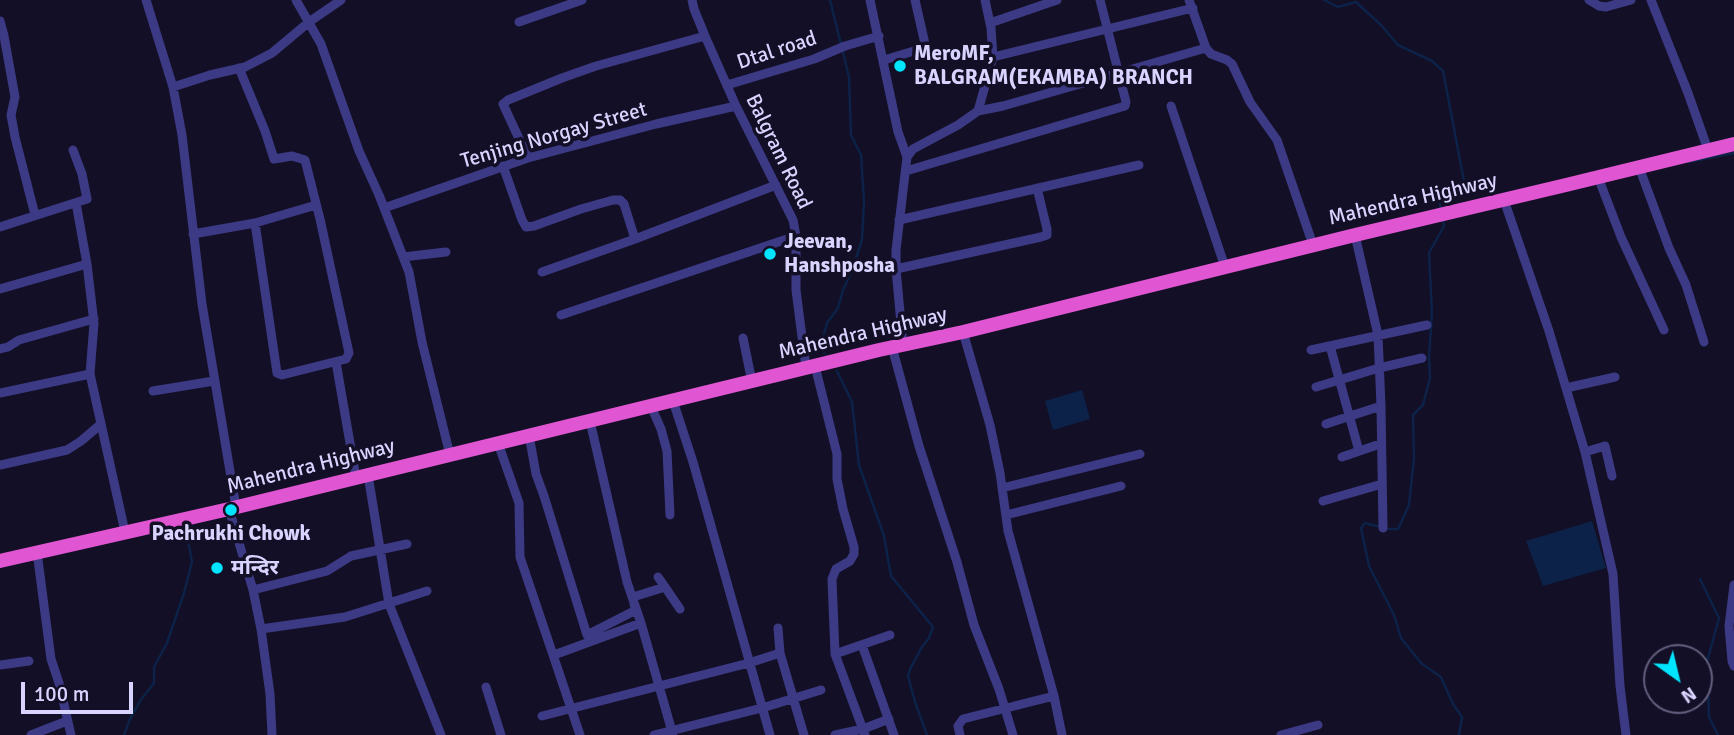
<!DOCTYPE html>
<meta charset="utf-8">
<style>
body{margin:0}
#map{position:relative;width:1734px;height:735px;overflow:hidden;background:#130f26;font-family:Signika,sans-serif}
canvas{display:block}
.north{position:absolute;left:1643px;top:644px;width:70px;height:70px;box-sizing:border-box;background:#130f26;border:2px solid #625e7d;border-radius:50%;rotate:146deg;font-size:19px;font-weight:700;line-height:28px;text-align:center;color:#d9d4ff}
.north::after{content:'';display:block;margin:auto;width:24px;height:32px;background:#00e5ff;clip-path:polygon(50% 0,100% 100%,50% 72%,0 100%)}
.scale{position:absolute;left:21px;top:682px;width:112px;height:32px;box-sizing:border-box;border:4px solid #d9d4ff;border-top:0;padding-left:9px;font-size:21px;line-height:24px;white-space:nowrap;color:#d9d4ff;-webkit-text-stroke:5px #130f26;paint-order:stroke}
</style>
<div id="map">
<canvas width="1734" height="735"></canvas>
<div class="north">N</div>
<div class="scale">100 m</div>
</div>
<script>
const c = document.querySelector('canvas').getContext('2d');
c.lineJoin = 'round';
function paint(path, color) { c.fillStyle = color; c.fill(path, 'evenodd'); }
const poly = rows => new Path2D(rows.map(r => 'M' + r).join(''));
function trace(path, color, width, dash) { c.strokeStyle = color; c.lineWidth = width; c.lineCap = dash ? 'butt' : 'round'; c.setLineDash(dash || []); c.stroke(path); }
function write(font, color, halo, rows, align = 'center') {
  c.font = font + ' Signika,"Noto Sans Devanagari",sans-serif'; c.lineWidth = 7; c.setLineDash([]); c.textBaseline = 'middle'; c.strokeStyle = halo; c.fillStyle = color; for (const [text, x, y, turn = 0] of rows) {
    c.save(); c.translate(x, y); c.rotate((+turn || 0) * Math.PI / 180); c.textAlign = isNaN(turn) ? turn : align; if (halo) c.strokeText(text, 0, 0); c.fillText(text, 0, 0); c.restore();
  }
}
paint(poly([
 [1082,390,1090,419,1053,430,1045,401],
 [1592,521,1606,568,1543,586,1526,541]
]), '#0c2248');
trace(poly([
 [1324,0,1338,7,1356,2,1382,26,1398,45,1432,61,1443,71,1464,181,1436,189,1441,209],
 [1689,162,1734,153],
 [1443,219,1444,226,1429,253,1432,313,1429,356,1430,378,1423,405,1413,415,1414,458,1409,505,1398,529,1388,529,1365,523,1361,528,1369,566,1394,615,1401,638,1422,664,1441,677,1453,704,1462,717,1459,735],
 [824,353,822,341,827,323,838,308,843,290,851,273,862,240,864,202,861,155,851,135,849,77,830,0],
 [837,371,852,402,859,465,884,536,891,576,933,627,929,638,922,647,911,667,908,676,915,702,927,735],
 [1700,579,1719,618,1707,662,1709,717,1718,735],
 [124,735,130,719,140,701,154,683,154,667,167,643,184,593,192,562,185,524]
]), '#0c2248', 2.5);
trace(poly([
 [146,0,173,87,182,135,202,304,236,507],
 [296,0,321,44,359,151,379,195,409,272,422,342,450,455],
 [692,0,694,9,705,36,736,106,793,220,796,236,796,290,806,368],
 [870,0,898,132,907,157],
 [1189,0,1206,48,1211,54,1227,60,1232,64,1250,102,1277,140,1313,245],
 [1589,0,1599,6,1606,7,1631,0],
 [1651,0,1688,93,1708,150],
 [0,21,4,36,15,97,11,115,15,137,35,215],
 [519,22,582,0],
 [990,23,1057,0],
 [993,57,1193,8],
 [884,60,924,48,925,44,915,0],
 [239,68,265,131,274,159,292,156,305,160,320,219,349,353,346,359,282,375,277,373,255,223],
 [727,85,814,59,845,46,879,36],
 [173,87,210,75,245,67,272,53,309,22,341,0],
 [1171,106,1225,267],
 [978,111,1003,106,1206,48],
 [528,158,503,104,508,100,562,78,596,66,705,36],
 [503,166,522,220,526,227,534,226,581,209,613,200,620,200,624,204,635,239],
 [1639,167,1669,248,1686,285,1704,342],
 [906,171,1125,106,1126,102,1100,0],
 [1598,177,1621,237,1664,330],
 [1504,200,1549,331,1585,452,1613,574,1620,686,1626,735],
 [76,203,87,264,94,323,90,374,125,532],
 [384,208,528,158,656,124,736,106],
 [899,220,1139,165],
 [0,227,87,199,82,174,73,150],
 [193,234,255,223,316,205],
 [1355,235,1378,335,1381,406,1383,528],
 [403,257,446,252],
 [896,269,1041,237,1047,235,1047,229,1037,188],
 [542,272,635,239,776,185],
 [0,289,87,264],
 [561,315,796,236],
 [963,332,990,425,1000,473,1008,531,1054,696,1062,735],
 [743,338,752,382],
 [903,345,896,269,896,250,907,157,913,149,958,125,978,111,993,57,991,28,985,0],
 [1330,346,1359,451],
 [892,347,919,446,957,562,974,625,999,689,1013,735],
 [0,349,8,347,19,340,94,319],
 [1311,350,1427,325],
 [336,362,356,478],
 [815,366,837,454,837,479,843,509,854,547,854,554,850,561,836,569,832,579,835,654,865,735],
 [1316,387,1379,368,1422,358],
 [1566,388,1615,377],
 [153,391,214,381],
 [0,393,90,374],
 [673,401,693,462,770,735],
 [651,406,661,429,667,451,670,515],
 [590,421,627,582,641,623,673,735],
 [1326,424,1381,406],
 [529,435,536,474,544,496,587,635,636,610,634,604],
 [498,443,519,503,520,557,580,735],
 [1585,452,1605,446,1612,476],
 [1342,457,1380,444],
 [0,465,67,450,81,441,101,424],
 [368,475,389,604,441,735],
 [1002,488,1140,454],
 [1323,501,1382,484],
 [229,509,253,590,261,629,270,694,272,735],
 [1006,515,1121,486],
 [37,552,51,659,59,683,71,735],
 [658,577,665,587],
 [1734,585,1729,626,1732,661,1734,666],
 [253,590,327,571,351,556,407,544],
 [633,597,665,587,680,609],
 [778,628,780,653,804,735],
 [261,629,345,617,427,591],
 [862,645,894,735],
 [835,654,890,635],
 [554,655,641,623],
 [0,665,29,661],
 [486,687,501,735],
 [542,716,749,663,780,653],
 [31,735,67,721],
 [654,735,762,708,821,690],
 [835,735,863,729,889,719],
 [960,735,958,726,963,719,1054,696],
 [1281,735,1318,725]
]), '#3d3a85', 9);
trace(poly([
 [0,561,229,509,879,350,963,332,1355,235,1566,185,1734,144]
]), '#e055d1', 14);
for (const [x, y, r, color] of [
 [900,66,7,"#00e5ff"],
 [770,254,7,"#00e5ff"],
 [231,510,7,"#00e5ff"],
 [217,568,7,"#00e5ff"]
]) { const dot = new Path2D(); dot.arc(x, y, r, 0, 2 * Math.PI); c.fillStyle = color; c.fill(dot); trace(dot, '#130f26', 2.5); }
write('21px', '#d9d4ff', '#130f26', [
 ["Dtal road",777,51,-18],
 ["Tenjing Norgay Street",554,136,-16],
 ["Balgram Road",778,152,64],
 ["Mahendra Highway",1413,200,-13],
 ["Mahendra Highway",863,334,-13],
 ["Mahendra Highway",311,467,-14]
]);
write('bold 21px', '#d9d4ff', '#130f26', [
 ["MeroMF,",914,54],
 ["BALGRAM(EKAMBA) BRANCH",914,78],
 ["Jeevan,",784,242],
 ["Hanshposha",784,266],
 ["Pachrukhi Chowk",231,534,"center"],
 ["मन्दिर",231,568]
], 'left');
</script>
